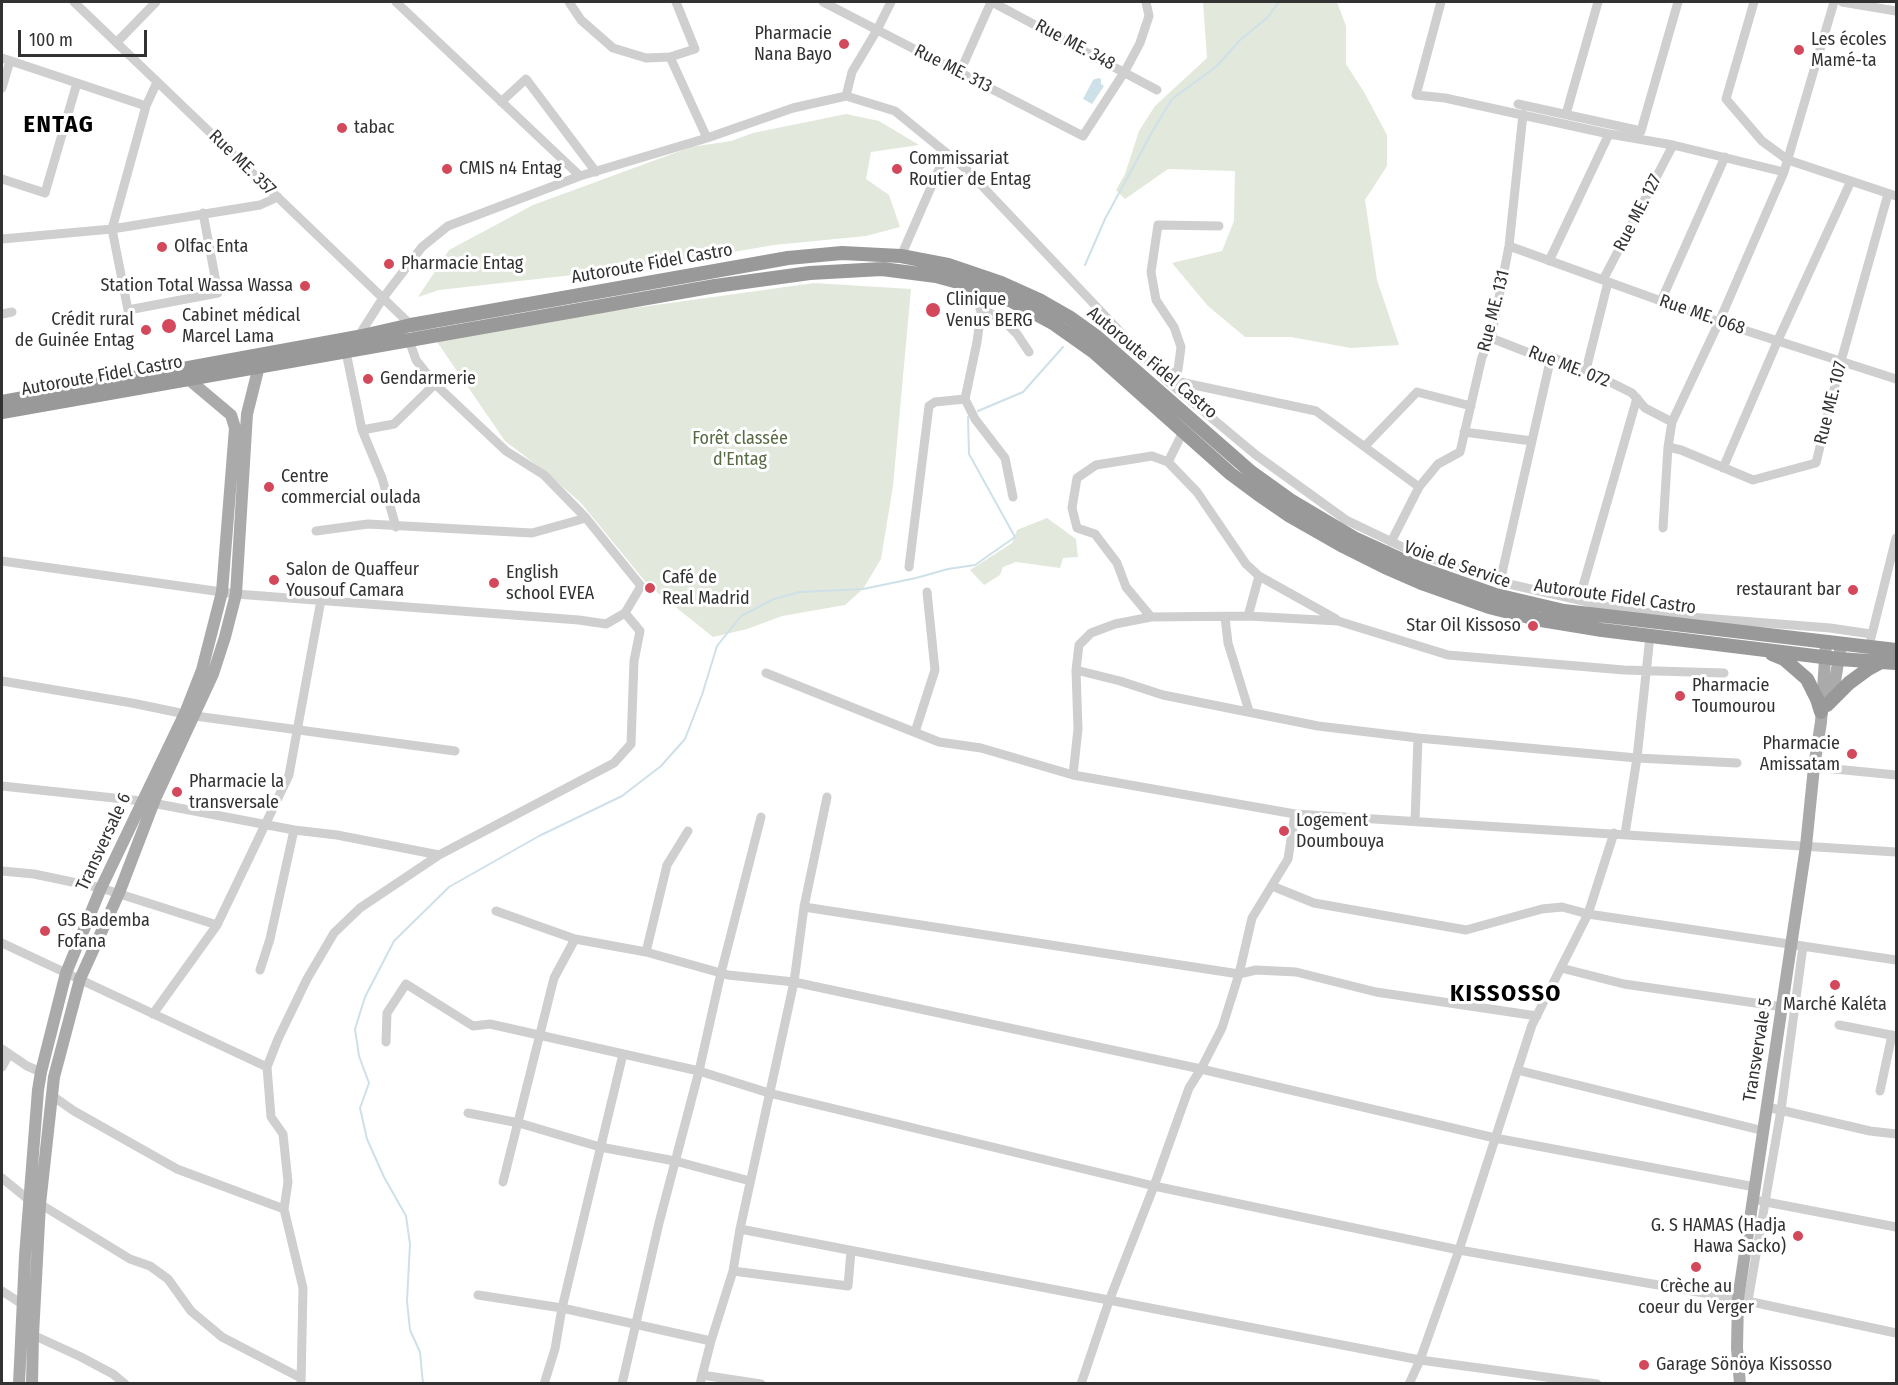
<!DOCTYPE html>
<meta charset="utf-8">
<style>
body{margin:0}
#map{position:relative;width:1898px;height:1385px;overflow:hidden;background:#fff;font-family:"Fira Sans Condensed",sans-serif}
canvas{display:block}
.frame{position:absolute;inset:0;border:3px solid #323232;pointer-events:none}
.scale{position:absolute;left:18px;top:30px;width:129px;height:27px;box-sizing:border-box;border:3px solid #323232;border-top:0;padding-left:8px;font-size:18px;line-height:21px;white-space:nowrap;color:#323232;-webkit-text-stroke:4px #fff;paint-order:stroke}
</style>
<div id="map">
<canvas width="1898" height="1385"></canvas>
<div class="frame"></div>
<div class="scale">100 m</div>
</div>
<script>
const c = document.querySelector('canvas').getContext('2d');
c.lineJoin = 'round';
function paint(path, color) { c.fillStyle = color; c.fill(path, 'evenodd'); }
const poly = rows => new Path2D(rows.map(r => 'M' + r).join(''));
function trace(path, color, width, dash) { c.strokeStyle = color; c.lineWidth = width; c.lineCap = dash ? 'butt' : 'round'; c.setLineDash(dash || []); c.stroke(path); }
function write(font, color, halo, rows, align = 'center') {
  c.font = font + ' "Fira Sans Condensed",sans-serif'; c.lineWidth = 6; c.setLineDash([]); c.textBaseline = 'middle'; c.strokeStyle = halo; c.fillStyle = color; for (const [text, x, y, turn = 0] of rows) {
    c.save(); c.translate(x, y); c.rotate((+turn || 0) * Math.PI / 180); c.textAlign = isNaN(turn) ? turn : align; if (halo) c.strokeText(text, 0, 0); c.fillText(text, 0, 0); c.restore();
  }
}
paint(poly([
 [1203,2,1337,2,1346,26,1346,64,1364,92,1387,135,1387,166,1365,200,1377,280,1399,345,1351,348,1291,337,1245,337,1208,306,1172,263,1222,251,1234,221,1235,171,1168,169,1125,199,1116,190,1125,174,1139,131,1155,106,1207,58],
 [846,114,879,121,919,145,871,152,866,179,889,195,900,227,866,236,774,245,644,267,439,290,418,297,449,250,533,205,691,147,731,141,753,133],
 [814,283,911,289,893,486,881,559,863,589,845,605,782,616,747,629,713,637,648,585,581,503,547,473,505,441,433,336],
 [1047,518,1076,539,1078,557,1063,558,1060,568,1016,562,1003,567,1000,575,984,585,970,570,1012,543,1017,530]
]), '#e2e8dc');
paint(poly([
 [1098,78,1101,79,1101,84,1104,86,1092,104,1083,99,1093,80]
]), '#cee0e8');
trace(poly([
 [1085,265,1105,219,1152,132,1172,99,1217,66,1240,40,1267,18,1279,2],
 [978,411,1023,392,1063,347],
 [423,1384,420,1352,410,1330,407,1301,410,1244,406,1216,384,1177,367,1139,360,1108,369,1083,359,1056,355,1029,365,997,394,941,449,887,539,836,622,796,661,766,685,739,702,695,717,646,741,616,774,599,800,592,863,589,916,578,948,569,975,565,1015,537,969,454,968,417]
]), '#cee0e8', 2);
trace(poly([
 [74,2,411,325],
 [396,2,580,176],
 [569,2,581,20,613,48,646,58,670,57,695,49,676,2],
 [823,2,1083,136,1125,71,1140,43,1149,16,1146,2],
 [992,2,1157,90],
 [1441,2,1416,95,1445,98,1609,134,1673,145,1784,172],
 [1754,2,1726,99,1762,141,1788,160,1896,196],
 [1842,2,1896,11],
 [117,42,156,2],
 [670,57,707,138],
 [2,58,146,106],
 [960,72,991,2],
 [157,82,146,106,112,229,128,310,218,293,203,213],
 [2,88,10,61],
 [846,96,852,72,877,30,891,2],
 [501,102,526,79,596,172],
 [1518,104,1641,131,1678,2],
 [1566,114,1598,2],
 [2,179,45,193,77,83],
 [2,239,112,229,260,205,278,197],
 [1509,246,1719,322,1896,379],
 [901,256,946,153],
 [1549,261,1609,134],
 [1603,280,1673,145],
 [1661,301,1725,157],
 [980,309,1001,318,1017,334,1029,352],
 [2,314,12,312],
 [358,337,383,298,422,247,448,226,580,176,707,138,793,108,846,96,895,111,966,169,1165,379,1256,455,1346,520,1413,552,1500,582,1623,610,1690,617,1830,628,1871,634],
 [1491,338,1537,356,1551,357,1586,370,1632,393,1645,408,1672,422],
 [346,352,362,430,382,478,396,527],
 [1586,370,1608,282],
 [1165,379,1178,370,1181,347,1174,327,1156,300,1151,272,1158,225,1219,226],
 [1166,379,1316,411,1419,487,1391,542],
 [965,399,975,419,1005,458,1013,497],
 [362,430,394,424,435,384],
 [1464,432,1532,441],
 [1365,446,1417,392,1471,406],
 [1668,447,1681,450,1753,480,1816,463,1841,361,1888,194],
 [1168,462,1183,432],
 [1723,468,1778,340,1851,181],
 [1419,487,1438,464,1460,452,1482,357,1491,338,1509,246,1523,114],
 [1663,528,1668,447,1672,422,1719,322,1784,172,1834,2],
 [316,531,368,524,532,533,586,518],
 [2,561,236,594,579,620,606,624,625,613,641,586,586,518,544,475,506,451,435,384,416,360,409,340],
 [909,567,929,406,935,402,965,399,977,342,984,289],
 [1500,582,1551,357],
 [1579,600,1637,398],
 [1248,616,1259,576],
 [1151,617,1126,587,1117,563,1095,534,1077,528,1072,508,1077,478,1096,465,1152,456,1168,462,1197,492,1246,564,1259,576,1336,619],
 [1225,617,1228,643,1249,711],
 [1871,638,1896,538],
 [1076,670,1120,681,1163,695,1318,726,1418,738,1637,758,1737,763],
 [766,673,939,742,981,748,1073,775,1295,814,1896,852],
 [2,681,132,703,195,716,455,751],
 [915,732,935,670,927,592],
 [1814,767,1896,775],
 [1073,775,1078,729,1076,670,1079,645,1091,633,1115,624,1151,617,1248,616,1338,621,1448,655,1624,670,1724,673],
 [2,786,142,801,294,830,337,835,439,855,614,763,631,744,634,661,640,631,625,613],
 [1415,821,1418,738],
 [1625,834,1637,758,1650,636],
 [2,871,34,874,101,888,217,925],
 [1272,886,1314,903,1466,930,1542,909,1562,907,1588,914,1896,960],
 [804,907,1239,974,1256,970,1296,972,1376,992,1537,1016],
 [496,911,575,939,646,952,728,975,794,982,1201,1069,1495,1138,1755,1187],
 [2,943,267,1067],
 [646,952,667,865,688,831],
 [1561,968,1624,984,1783,1007],
 [260,970,270,939,294,830],
 [153,1014,217,925,289,775,321,600],
 [1839,1025,1896,1036],
 [386,1042,387,1013,406,984,473,1026,490,1024,699,1071,769,1093,1154,1186,1459,1250,1738,1299,1896,1333],
 [2,1049,27,1066,41,1072],
 [2,1067,9,1054],
 [1517,1070,1764,1131],
 [1880,1091,1892,1035],
 [51,1095,74,1111,177,1169,284,1209],
 [1767,1107,1870,1131,1896,1134],
 [468,1113,519,1123,600,1147,675,1161,750,1181],
 [2,1178,29,1200,40,1204,130,1259,150,1266,168,1279,191,1311,222,1337,301,1378],
 [503,1182,554,978,575,939],
 [1761,1201,1896,1227],
 [740,1229,1420,1360,1597,1384],
 [733,1271,848,1286,851,1251],
 [2,1291,22,1304],
 [478,1295,562,1308,711,1341],
 [1748,1301,1781,1110,1803,946],
 [33,1335,79,1356,113,1374,125,1384],
 [702,1375,761,1384],
 [301,1384,303,1288,284,1209,288,1182,283,1134,271,1117,267,1067,278,1039,307,979,334,933,360,908,439,855],
 [544,1384,555,1349,562,1308,623,1054],
 [622,1384,659,1223,699,1071,721,973,761,817],
 [700,1384,711,1341,733,1271,740,1229,794,982,804,907,827,797],
 [1081,1384,1109,1301,1154,1186,1189,1088,1201,1069,1222,1028,1239,974,1252,918,1288,859,1295,814],
 [1409,1384,1420,1360,1459,1250,1532,1025,1588,914,1614,833]
]), '#cfcfcf', 9);
trace(poly([
 [1826,706,1835,681,1840,651],
 [19,1384,25,1256,38,1090,41,1072,66,973,101,888,186,711,202,670,222,592,235,428,231,415,187,378],
 [32,1384,33,1335,40,1204,54,1077,80,979,119,893,155,799,213,674,225,637,236,594,247,414,259,366],
 [1740,1384,1737,1348,1738,1299,1806,846,1814,767,1821,722,1826,643]
]), '#aaa', 12);
trace(poly([
 [2,402,358,337,411,325,788,258,842,253,901,256,948,265,1001,283,1041,301,1069,317,1097,337,1251,472,1290,500,1354,538,1422,569,1496,595,1564,611,1896,650],
 [2,412,715,286,810,273,882,269,936,276,984,289,1012,301,1053,323,1094,352,1231,474,1258,494,1290,516,1341,545,1385,567,1424,584,1489,607,1541,620,1602,630,1839,659,1896,663],
 [1772,654,1784,659,1807,679,1817,699,1821,712],
 [1827,705,1849,683,1868,669,1881,662]
]), '#999', 14);
for (const [x, y, r, color] of [
 [844,44,6,"#d3495b"],
 [1799,50,6,"#d3495b"],
 [342,128,6,"#d3495b"],
 [447,169,6,"#d3495b"],
 [897,169,6,"#d3495b"],
 [162,247,6,"#d3495b"],
 [389,264,6,"#d3495b"],
 [305,286,6,"#d3495b"],
 [933,310,8,"#d3495b"],
 [169,326,8,"#d3495b"],
 [146,330,6,"#d3495b"],
 [368,379,6,"#d3495b"],
 [269,487,6,"#d3495b"],
 [274,580,6,"#d3495b"],
 [494,583,6,"#d3495b"],
 [650,588,6,"#d3495b"],
 [1853,590,6,"#d3495b"],
 [1533,626,6,"#d3495b"],
 [1680,696,6,"#d3495b"],
 [1852,754,6,"#d3495b"],
 [177,792,6,"#d3495b"],
 [1284,831,6,"#d3495b"],
 [45,931,6,"#d3495b"],
 [1835,985,6,"#d3495b"],
 [1798,1236,6,"#d3495b"],
 [1696,1267,6,"#d3495b"],
 [1644,1365,6,"#d3495b"]
]) { const dot = new Path2D(); dot.arc(x, y, r, 0, 2 * Math.PI); c.fillStyle = color; c.fill(dot); trace(dot, '#fff', 2); }
write('18px', '#323232', '#fff', [
 ["Pharmacie",832,34,"right"],
 ["Nana Bayo",832,55,"right"],
 ["Les écoles",1811,40],
 ["Mamé-ta",1811,61],
 ["tabac",354,128],
 ["Commissariat",909,159],
 ["Routier de Entag",909,180],
 ["CMIS n4 Entag",459,169],
 ["Olfac Enta",174,247],
 ["Pharmacie Entag",401,264],
 ["Station Total Wassa Wassa",293,286,"right"],
 ["Clinique",946,300],
 ["Venus BERG",946,321],
 ["Cabinet médical",182,316],
 ["Marcel Lama",182,337],
 ["Crédit rural",134,320,"right"],
 ["de Guinée Entag",134,341,"right"],
 ["Gendarmerie",380,379],
 ["Centre",281,477],
 ["commercial oulada",281,498],
 ["Salon de Quaffeur",286,570],
 ["Yousouf Camara",286,591],
 ["English",506,573],
 ["school EVEA",506,594],
 ["Café de",662,578],
 ["Real Madrid",662,599],
 ["restaurant bar",1841,590,"right"],
 ["Star Oil Kissoso",1521,626,"right"],
 ["Pharmacie",1692,686],
 ["Toumourou",1692,707],
 ["Pharmacie",1840,744,"right"],
 ["Amissatam",1840,765,"right"],
 ["Pharmacie la",189,782],
 ["transversale",189,803],
 ["Logement",1296,821],
 ["Doumbouya",1296,842],
 ["GS Bademba",57,921],
 ["Fofana",57,942],
 ["Marché Kaléta",1835,1005,"center"],
 ["G. S HAMAS (Hadja",1786,1226,"right"],
 ["Hawa Sacko)",1786,1247,"right"],
 ["Crèche au",1696,1287,"center"],
 ["coeur du Verger",1696,1308,"center"],
 ["Garage Sönöya Kissosso",1656,1365]
], 'left');
write('18px', '#323232', '#fff', [
 ["Rue ME. 348",1075,45,28],
 ["Rue ME. 313",953,69,27],
 ["Rue ME. 357",242,163,44],
 ["Rue ME. 127",1638,213,-63],
 ["Autoroute Fidel Castro",652,264,-10],
 ["Rue ME. 131",1494,311,-76],
 ["Rue ME. 068",1702,315,19],
 ["Autoroute Fidel Castro",1152,363,40],
 ["Rue ME. 072",1569,367,21],
 ["Autoroute Fidel Castro",102,376,-10],
 ["Rue ME. 107",1831,403,-76],
 ["Voie de Service",1457,565,19],
 ["Autoroute Fidel Castro",1615,597,8],
 ["Transversale 6",104,842,-65],
 ["Transvervale 5",1758,1050,-81]
]);
write('18px', '#576a43', '#fff', [
 ["Forêt classée",740,439],
 ["d'Entag",740,460]
]);
c.letterSpacing = '1.5px';
write('bold 24px', '#000', '#fff', [
 ["ENTAG",59,125],
 ["KISSOSSO",1506,994]
]);
c.letterSpacing = '0px';
</script>
